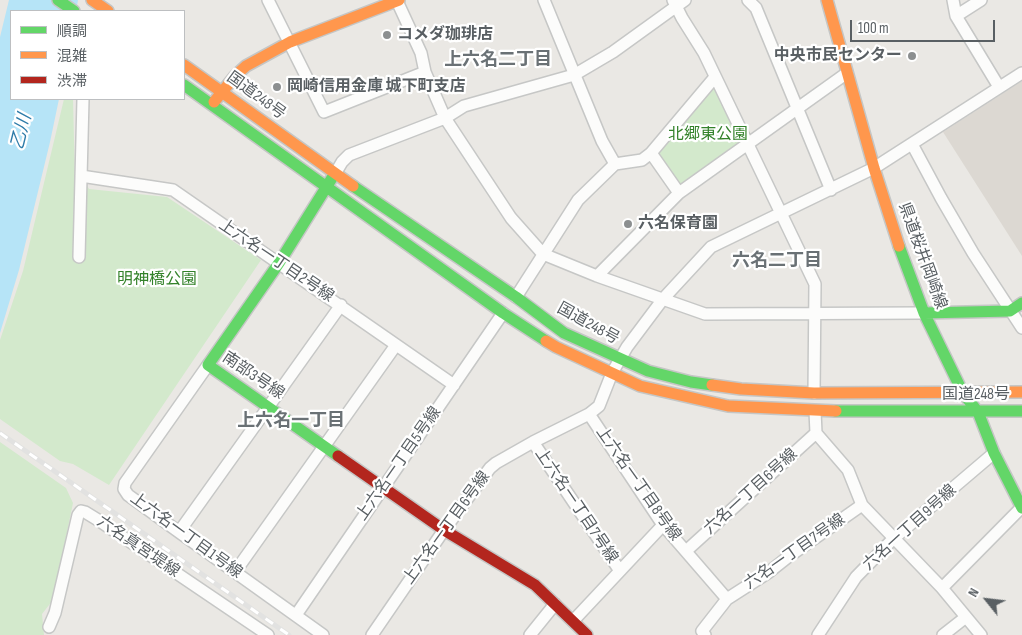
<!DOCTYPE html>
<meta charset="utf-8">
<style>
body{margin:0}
#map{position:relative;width:1022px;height:635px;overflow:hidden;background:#eae8e4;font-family:"Sofia Sans Condensed","Noto Sans JP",sans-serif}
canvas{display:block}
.legend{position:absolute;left:10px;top:10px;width:175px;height:90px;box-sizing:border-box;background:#fff;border:1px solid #bdbfc1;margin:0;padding:6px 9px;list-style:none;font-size:15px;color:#595f63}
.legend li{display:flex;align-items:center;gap:10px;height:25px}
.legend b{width:25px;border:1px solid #bdbfc1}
.north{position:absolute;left:962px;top:575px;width:50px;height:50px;-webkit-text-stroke:4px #fff;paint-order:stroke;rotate:299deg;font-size:14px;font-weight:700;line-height:20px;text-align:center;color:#595f63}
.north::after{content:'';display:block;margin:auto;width:18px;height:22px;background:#595f63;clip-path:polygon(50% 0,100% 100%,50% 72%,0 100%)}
.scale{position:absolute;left:850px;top:20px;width:145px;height:22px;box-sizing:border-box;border:2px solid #595f63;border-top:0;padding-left:6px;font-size:15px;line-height:18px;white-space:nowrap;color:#595f63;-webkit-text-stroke:4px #fff;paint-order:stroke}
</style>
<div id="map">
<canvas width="1022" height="635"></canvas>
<ul class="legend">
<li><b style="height:6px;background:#63d668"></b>順調</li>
<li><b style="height:6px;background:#ff974d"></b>混雑</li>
<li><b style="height:6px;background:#b3261e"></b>渋滞</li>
</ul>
<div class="north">N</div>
<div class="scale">100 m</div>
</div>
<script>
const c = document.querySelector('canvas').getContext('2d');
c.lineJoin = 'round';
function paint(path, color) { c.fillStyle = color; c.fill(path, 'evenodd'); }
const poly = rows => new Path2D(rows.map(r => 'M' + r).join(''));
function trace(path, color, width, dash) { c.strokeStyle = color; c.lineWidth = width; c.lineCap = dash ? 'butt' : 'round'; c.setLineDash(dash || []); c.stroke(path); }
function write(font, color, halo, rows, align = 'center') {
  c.font = font + ' "Sofia Sans Condensed","Noto Sans JP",sans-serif'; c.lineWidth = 4.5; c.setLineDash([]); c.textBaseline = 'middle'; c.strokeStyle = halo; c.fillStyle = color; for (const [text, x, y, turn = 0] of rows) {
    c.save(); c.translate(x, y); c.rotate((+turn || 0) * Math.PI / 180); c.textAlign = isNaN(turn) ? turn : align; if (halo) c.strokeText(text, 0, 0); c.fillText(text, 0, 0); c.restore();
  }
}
paint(poly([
 [1022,81,1022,256,943,132]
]), '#dcd8d2');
paint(poly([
 [711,89,716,89,741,143,679,187,656,154],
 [64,99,73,99,75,180,85,182,89,189,167,197,261,260,109,485,73,464,60,461,0,419,0,340,23,271],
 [0,442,66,488,73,503,53,600,42,614,44,635,0,635]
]), '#d3e9cc');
paint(poly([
 [9,0,78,0,76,11,11,11,11,99,59,99,50,142,19,270,0,333,0,37]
]), '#b6e4f7');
const street = poly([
 [268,0,324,112,425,72],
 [544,0,602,141,615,164],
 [673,0,682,18,704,53,815,284,814,393],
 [748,0,756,8,831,190],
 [953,0,956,16,999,87],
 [397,1,421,53,425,72,445,118,511,218,543,254,597,276,705,314,924,313],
 [956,16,981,0],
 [912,144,941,198,973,253,1022,328],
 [651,153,679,193],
 [335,174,342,162,349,155,445,118,464,106,574,75,613,52,685,0],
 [81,176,173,190,454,385],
 [79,257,83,99],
 [597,276,679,193,847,73],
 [516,297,578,200,615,164,642,160,651,153,715,77],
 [208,365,125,483,124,489,128,495,179,532,323,635],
 [815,411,816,433,848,470,862,505,942,588,981,635],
 [589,414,663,525,727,599],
 [533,442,620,571],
 [179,532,341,305],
 [686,551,816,433],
 [235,572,396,345],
 [942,588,1022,507],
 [296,615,503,313],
 [573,621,663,525],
 [49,627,55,613,78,515,81,511,85,512,98,520,268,635],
 [372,635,444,530,490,468,496,463,533,442,589,414,599,406,612,373,627,347,663,299,711,247,874,168,1022,73],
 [530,635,555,604],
 [705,635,702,631,727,599,769,572,788,557,862,505],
 [818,635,856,577,893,539,994,453],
 [943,635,966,617]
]);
const fast = poly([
 [58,0,74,11],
 [184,85,503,313,546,341],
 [332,178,279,263,208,365,338,456],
 [353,186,516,297,564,333,648,371,691,382,712,385],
 [899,246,924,313,963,393,978,412,994,453,1022,508],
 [924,313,1010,311,1022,303],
 [836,411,1022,411]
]);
const slow = poly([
 [92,0,108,11],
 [827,0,874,168,899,246],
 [184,65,353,186],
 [214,102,235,76,246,66,290,42,399,0],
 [546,341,556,347,640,386,728,406,836,411],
 [712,385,741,389,814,393,1022,392]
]);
const jam = poly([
 [338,456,444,530,535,585,587,635]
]);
trace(street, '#c6c7c6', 14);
trace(fast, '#c5c6c5', 14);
trace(slow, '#c5c6c5', 14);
trace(jam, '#c5c6c5', 14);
trace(street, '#fcfcfb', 11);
trace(fast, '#63d668', 11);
trace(slow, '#ff974d', 11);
trace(jam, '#b3261e', 11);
const rail = poly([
 [0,433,289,635]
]);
trace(rail, '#e2e2e1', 5);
trace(rail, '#fff', 3, [9]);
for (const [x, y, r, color] of [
 [387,35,5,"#8c8f90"],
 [912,56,5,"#8c8f90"],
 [277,87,5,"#8c8f90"],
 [628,224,5,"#8c8f90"]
]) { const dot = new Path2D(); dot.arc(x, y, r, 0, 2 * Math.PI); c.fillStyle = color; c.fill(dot); trace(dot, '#fff', 2); }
write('bold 16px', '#595f63', '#fff', [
 ["コメダ珈琲店",397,35],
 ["中央市民センター",902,56,"right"],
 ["岡崎信用金庫 城下町支店",287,87],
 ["六名保育園",638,224]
], 'left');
write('16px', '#595f63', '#fff', [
 ["国道248号",256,96,36],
 ["県道桜井岡崎線",922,256,70],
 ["上六名一丁目2号線",276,261,34],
 ["国道248号",588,324,29],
 ["南部3号線",253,376,34],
 ["国道248号",976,395],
 ["上六名一丁目5号線",399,464,-55],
 ["上六名一丁目8号線",638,484,55],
 ["六名一丁目6号線",751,492,-42],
 ["上六名一丁目7号線",576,506,56],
 ["上六名一丁目6号線",447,528,-54],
 ["六名一丁目9号線",910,528,-42],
 ["上六名一丁目1号線",186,536,36],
 ["六名真宮堤線",138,547,34],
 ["六名一丁目7号線",795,552,-35]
]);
write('16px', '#33822a', '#fff', [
 ["北郷東公園",708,135],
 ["明神橋公園",157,280]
]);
write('bold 18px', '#6a7175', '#fff', [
 ["上六名二丁目",498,60],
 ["六名二丁目",777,261],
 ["上六名一丁目",291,421]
]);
write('italic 18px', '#2e7ca9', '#fff', [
 ["乙川",22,132,-76]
]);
</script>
